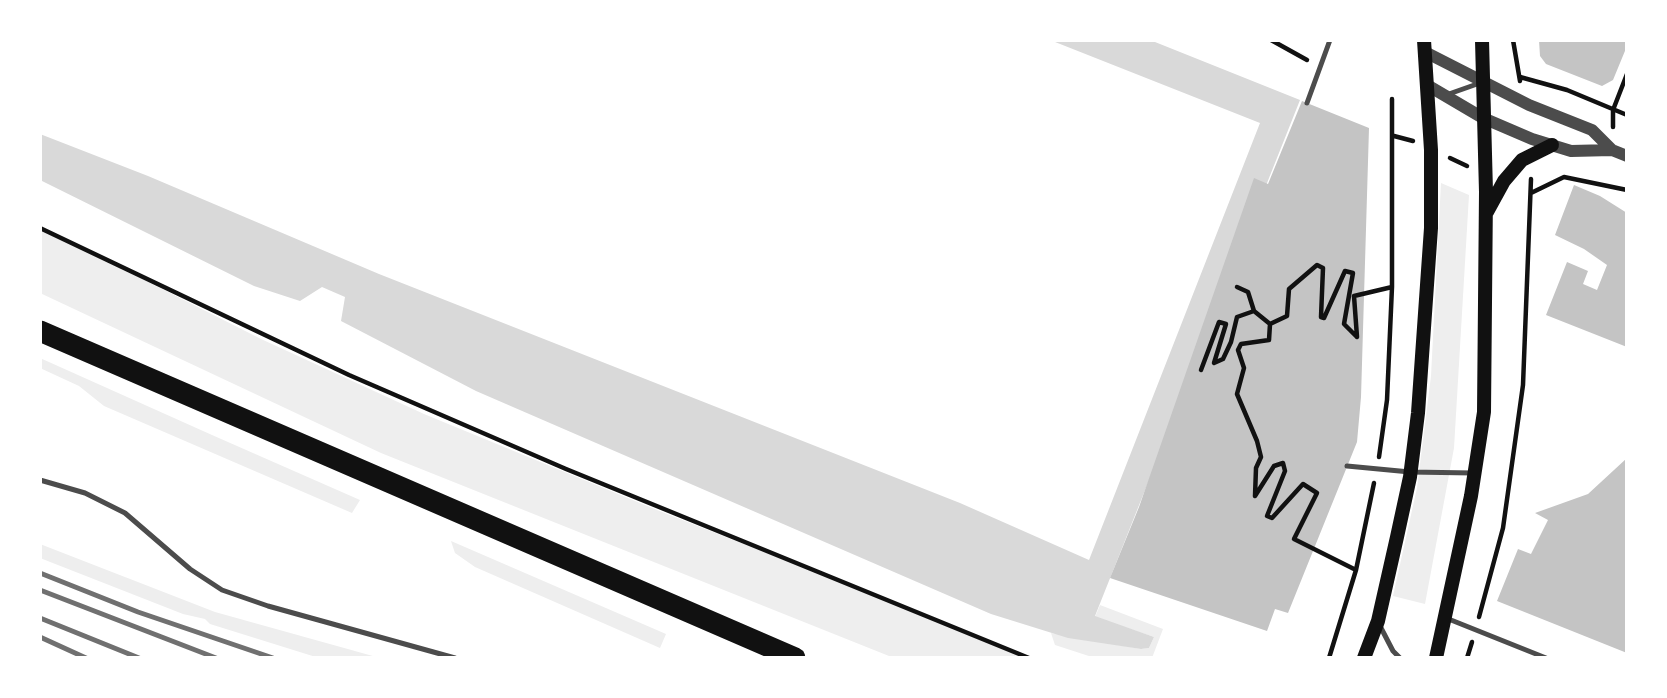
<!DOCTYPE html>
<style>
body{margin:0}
#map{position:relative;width:1667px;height:698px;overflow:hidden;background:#fff;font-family:"Golos Text",sans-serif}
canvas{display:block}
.frame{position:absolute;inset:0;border:42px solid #fff;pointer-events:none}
</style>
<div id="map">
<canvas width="1667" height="698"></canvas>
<div class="frame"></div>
</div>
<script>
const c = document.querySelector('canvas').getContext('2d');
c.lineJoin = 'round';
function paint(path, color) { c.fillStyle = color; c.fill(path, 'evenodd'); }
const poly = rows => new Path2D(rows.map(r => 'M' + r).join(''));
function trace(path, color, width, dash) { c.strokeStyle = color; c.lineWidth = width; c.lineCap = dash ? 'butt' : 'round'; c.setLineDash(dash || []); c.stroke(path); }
paint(poly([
 [1441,183,1469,195,1454,448,1425,604,1393,596,1417,488,1431,376],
 [40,227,261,339,424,414,657,510,1034,658,894,658,381,453,40,293],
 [40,358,212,435,360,500,352,513,104,406,79,386,40,368],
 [451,541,666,634,660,648,475,567,455,553],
 [40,544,215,612,380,658,319,658,210,624,205,619,183,614,40,558],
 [1100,605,1163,629,1152,658,1095,658,1055,645,1051,633,1141,649,1149,648,1154,637,1095,617]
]), '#eee');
paint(poly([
 [1050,40,1150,40,1300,100,1095,616,1154,637,1149,648,1141,649,1068,638,991,614,476,391,341,321,345,297,322,287,300,301,254,286,40,180,40,134,148,176,379,274,960,503,1089,560,1260,123]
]), '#d9d9d9');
paint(poly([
 [1539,40,1627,40,1627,46,1613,80,1602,86,1546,64,1540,56],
 [1302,101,1369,128,1361,397,1357,442,1288,613,1275,609,1267,631,1110,578,1139,507,1254,178,1268,184],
 [1574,185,1600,196,1627,213,1627,347,1546,315,1567,262,1588,271,1583,284,1597,290,1607,265,1584,249,1555,235],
 [1627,458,1627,653,1497,601,1518,549,1531,554,1548,520,1535,513,1588,494]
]), '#c4c4c4');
trace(poly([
 [1271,40,1307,60],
 [1513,40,1520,81],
 [1520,77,1567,90,1627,115],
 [1613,127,1613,110,1627,74],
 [1394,136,1413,141],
 [1450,158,1467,166],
 [1531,193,1564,177,1627,190],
 [40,228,349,375,566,469,1029,658],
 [1237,287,1248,292,1254,311,1270,324],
 [1357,337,1354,296,1392,287],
 [1201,370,1219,322,1226,324,1214,363,1223,359,1231,342,1237,317,1254,311],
 [1379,457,1387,400,1392,287,1392,99],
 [1356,570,1294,539,1317,493,1303,484,1272,518,1267,516,1285,471,1283,463,1274,466,1255,496,1256,468,1261,457,1257,441,1237,394,1244,368,1238,350,1241,344,1269,340,1270,324,1287,316,1289,289,1317,265,1323,268,1321,317,1324,318,1345,271,1353,273,1344,324,1357,337],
 [1479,617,1503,528,1523,385,1531,179],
 [1329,658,1356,570,1374,483],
 [1467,658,1472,642]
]), '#111', 4.5);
trace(poly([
 [1446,95,1480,83],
 [1307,103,1330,40],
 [1347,466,1410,472,1473,473],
 [40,480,85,493,125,513,190,569,222,590,268,606,455,658],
 [1446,618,1546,658],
 [1379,624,1393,651,1400,658]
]), '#4c4c4c', 5);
trace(poly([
 [1425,52,1529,105,1592,130,1612,150],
 [1427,85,1483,118,1532,139,1571,151,1612,150,1627,156]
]), '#4c4c4c', 12);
trace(poly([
 [1487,212,1504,181,1522,160,1552,145],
 [1364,658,1378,621,1397,537,1410,477,1418,413,1431,228,1431,150,1424,40],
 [1436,658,1471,496,1484,412,1486,192,1482,40]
]), '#111', 14);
trace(poly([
 [40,331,795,658]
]), '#111', 21);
trace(poly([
 [40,573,138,612,273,658],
 [40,590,216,658],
 [40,618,139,658],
 [40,637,86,658]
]), '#707070', 5);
</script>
